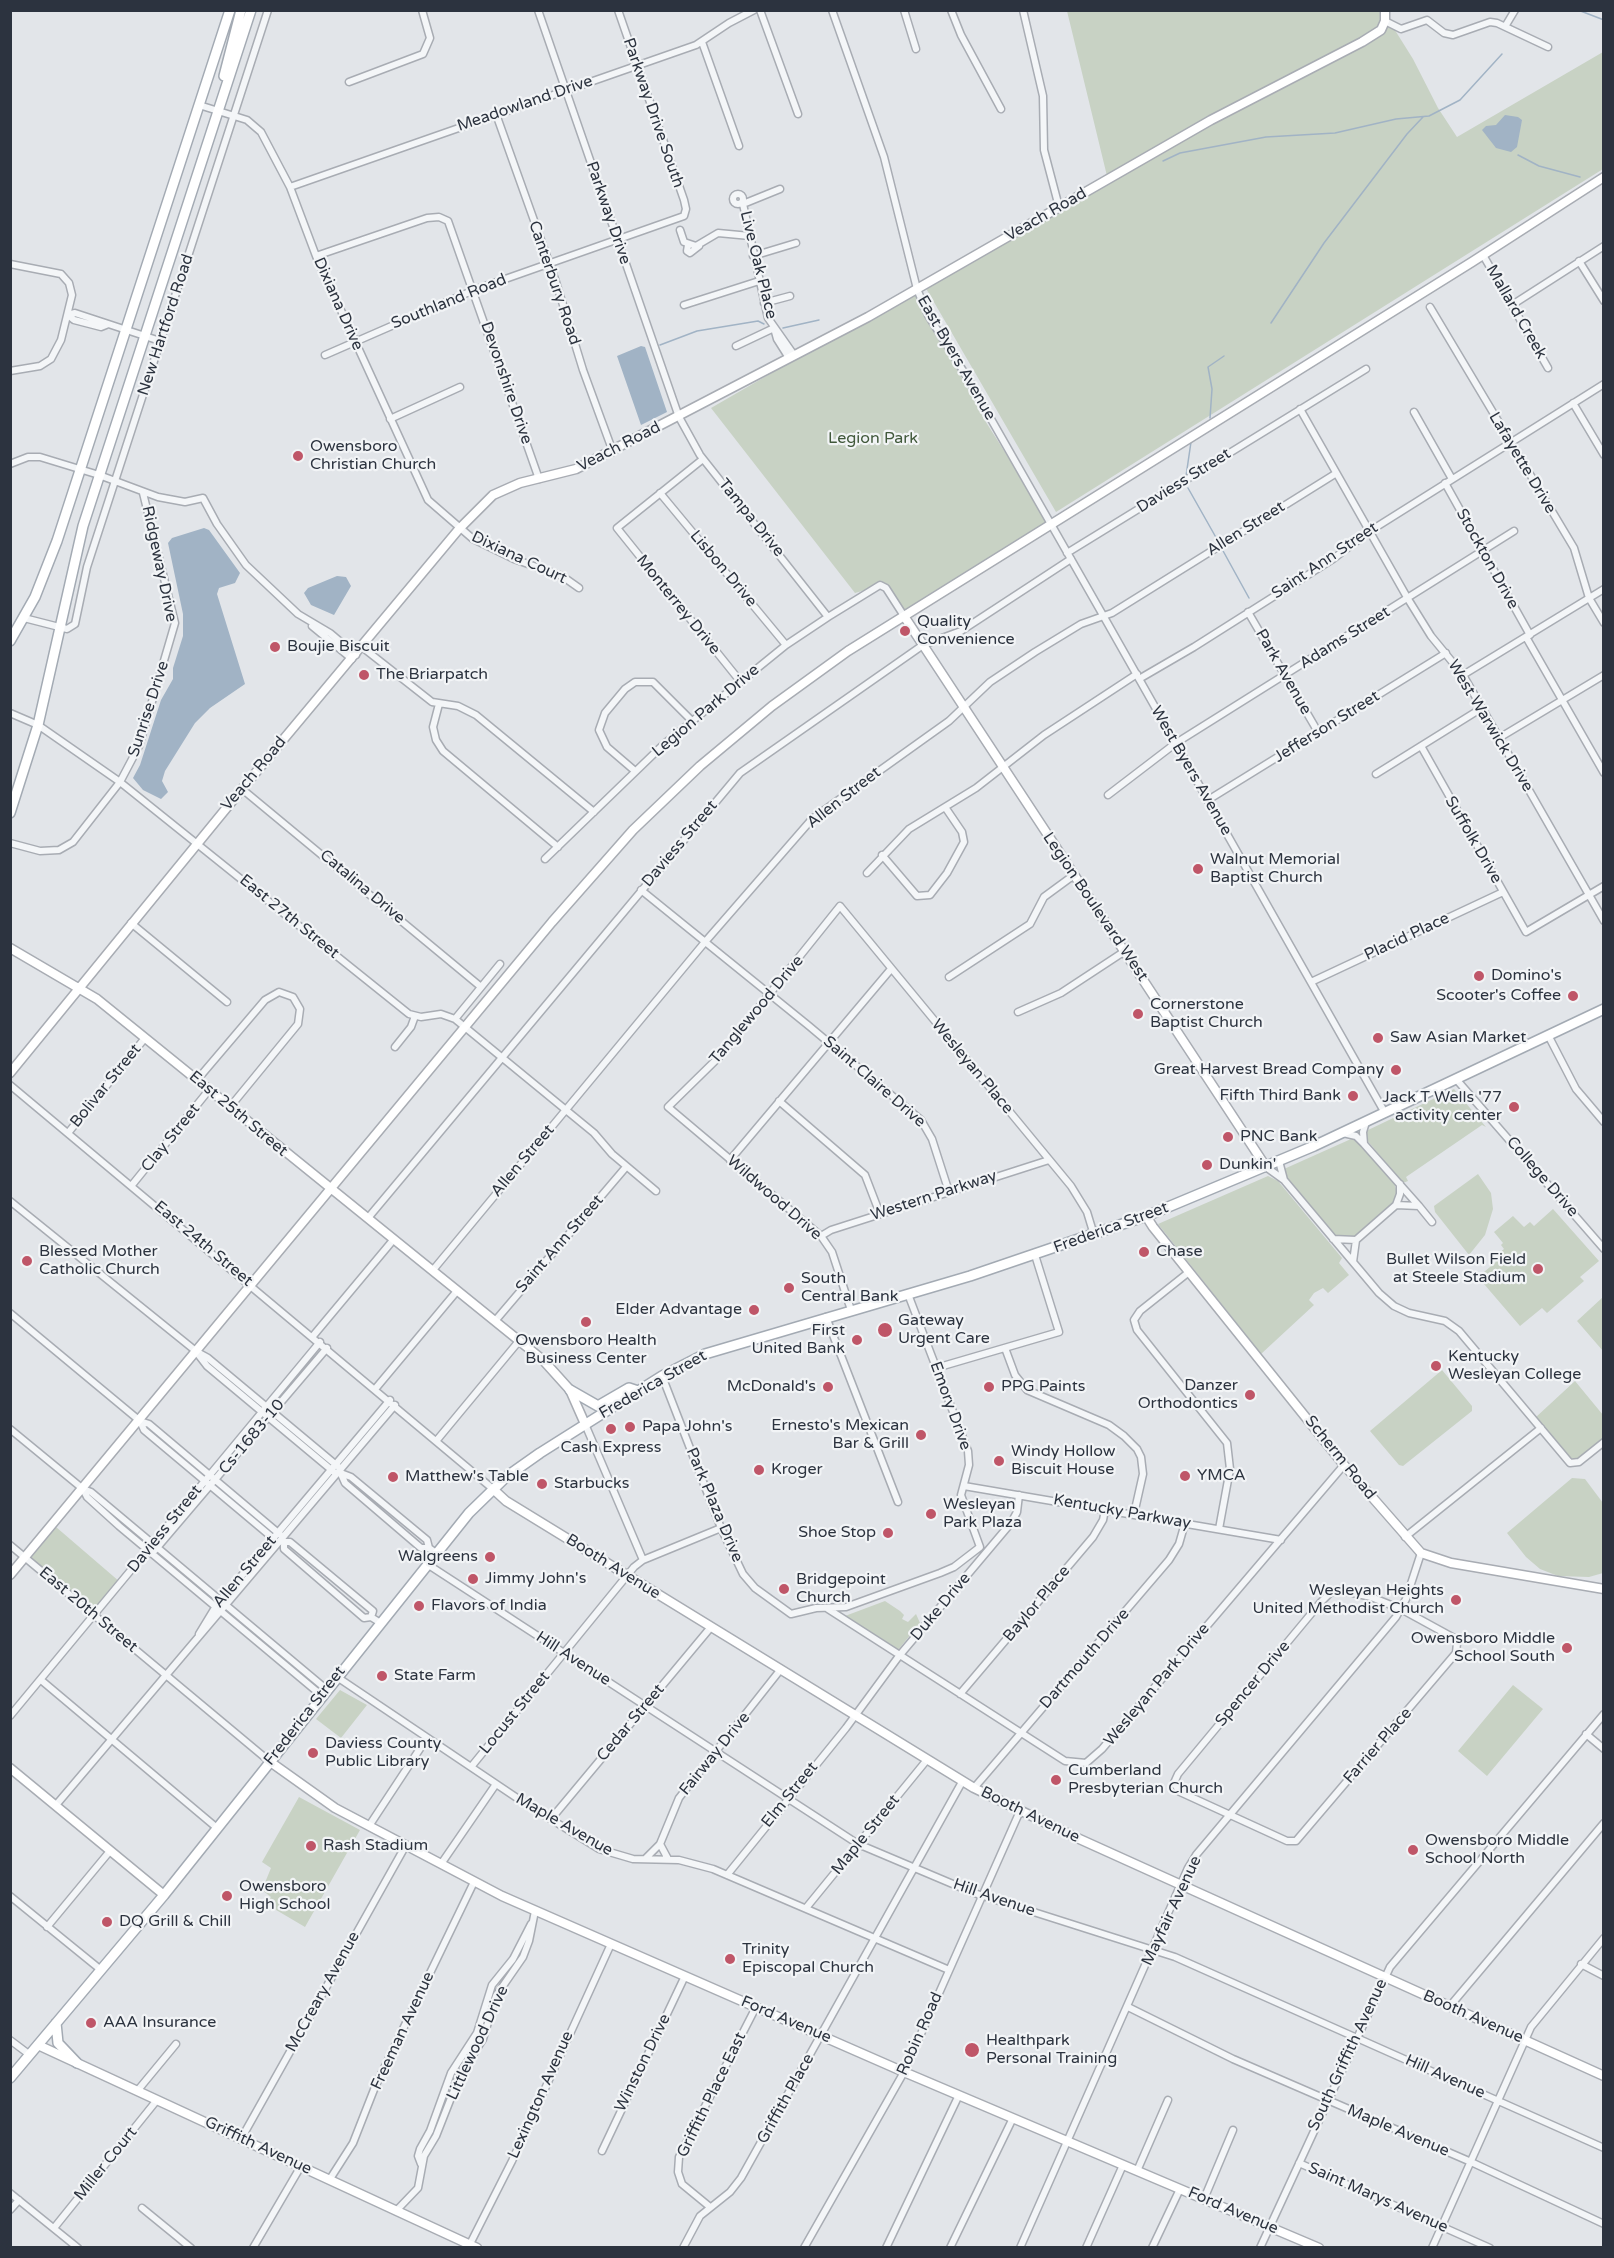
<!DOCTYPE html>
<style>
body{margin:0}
#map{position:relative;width:1614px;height:2258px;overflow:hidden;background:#e2e5e9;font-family:"Varela Round",sans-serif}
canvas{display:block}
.frame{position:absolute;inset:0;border:12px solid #2c333f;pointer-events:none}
</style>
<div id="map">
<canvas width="1614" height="2258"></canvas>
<div class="frame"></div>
</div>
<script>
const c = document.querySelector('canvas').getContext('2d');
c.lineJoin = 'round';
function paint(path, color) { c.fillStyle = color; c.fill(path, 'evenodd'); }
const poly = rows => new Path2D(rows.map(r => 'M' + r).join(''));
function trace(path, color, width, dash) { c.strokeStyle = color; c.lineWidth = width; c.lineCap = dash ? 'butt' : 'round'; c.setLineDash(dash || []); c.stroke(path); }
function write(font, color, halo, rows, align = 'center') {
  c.font = font + ' "Varela Round",sans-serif'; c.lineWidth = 4.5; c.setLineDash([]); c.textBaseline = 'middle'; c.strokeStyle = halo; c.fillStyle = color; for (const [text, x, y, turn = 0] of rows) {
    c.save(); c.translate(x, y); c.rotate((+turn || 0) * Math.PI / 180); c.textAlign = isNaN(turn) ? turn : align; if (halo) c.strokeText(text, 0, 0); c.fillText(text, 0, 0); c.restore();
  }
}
paint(poly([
 [1067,11,1383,11,1413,59,1438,108,1457,137,1603,52,1603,169,1056,512,924,285,1107,176],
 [917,289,928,315,984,419,1051,525,904,616,880,586,855,593,711,408],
 [1454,1089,1486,1127,1482,1125,1406,1177,1408,1181,1403,1183,1366,1139,1366,1131],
 [1351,1139,1358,1140,1394,1182,1398,1196,1396,1202,1355,1237,1338,1238,1286,1178,1284,1169],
 [1478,1174,1491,1193,1493,1209,1485,1235,1469,1255,1435,1212,1434,1206],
 [1268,1176,1278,1181,1342,1258,1339,1263,1349,1275,1328,1293,1323,1288,1314,1293,1309,1300,1314,1305,1261,1354,1158,1224],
 [1553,1209,1599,1261,1580,1277,1584,1281,1547,1313,1542,1308,1520,1326,1478,1277,1496,1262,1493,1258,1504,1249,1501,1245,1503,1243,1494,1232,1513,1216,1524,1227,1530,1222,1534,1226],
 [1603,1297,1603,1351,1577,1321],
 [1442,1370,1472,1406,1472,1411,1403,1466,1399,1465,1370,1431],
 [1575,1381,1603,1415,1603,1439,1577,1460,1571,1458,1536,1417],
 [1572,1478,1585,1479,1603,1503,1603,1573,1589,1577,1558,1576,1540,1569,1526,1557,1507,1533],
 [56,1527,120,1582,94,1611,31,1558],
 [885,1601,900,1611,904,1615,902,1619,908,1622,916,1614,920,1623,898,1650,845,1616],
 [1513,1685,1543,1709,1487,1776,1458,1751],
 [340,1690,367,1705,341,1738,316,1719],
 [299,1797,360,1830,305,1927,266,1904,271,1897,262,1890,271,1868,262,1862]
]), '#c8d2c4');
paint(poly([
 [1505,115,1518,117,1522,120,1517,147,1511,152,1496,148,1482,130,1486,126,1496,125],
 [641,346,645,347,667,412,641,425,617,356],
 [204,528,209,530,240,573,235,583,219,588,217,594,245,684,210,708,195,723,165,771,162,781,168,792,161,799,143,790,133,778,140,765,161,700,173,679,173,668,183,636,183,614,168,543,172,538],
 [337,576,346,577,351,586,334,615,311,605,304,593,308,588]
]), '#a1b3c5');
trace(poly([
 [1578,10,1604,20],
 [1518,155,1539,166,1580,177],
 [1163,161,1180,153,1266,137,1335,133,1396,119,1429,116,1460,100,1502,54],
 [1271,323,1324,243,1407,134,1423,117],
 [783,328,819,320],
 [660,345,697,331,758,321,764,324],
 [1210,418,1212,389,1208,367,1224,356],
 [1186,476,1191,442],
 [1188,488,1218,541],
 [1222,549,1249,598]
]), '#a1b3c5', 1.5);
const street = poly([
 [538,10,679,417,700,455,828,617],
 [760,10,798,114],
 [832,10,884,157,917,289,928,315,967,377,1104,617,1385,1113],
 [904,10,916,49],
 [951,10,961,35,1001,109],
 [1023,10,1043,96,1044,150,1059,207],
 [1385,21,1401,29,1427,20,1444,33,1453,35,1490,22,1497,23,1548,47],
 [1506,25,1515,10],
 [702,42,739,146],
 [349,82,423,54,430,38,422,10],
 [199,105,247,120,261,132,290,187,316,256,428,500,473,539,514,559,562,576,579,588],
 [496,114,556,282,583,370,613,452],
 [290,187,696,45,729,23,754,10],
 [780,189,743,204,768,318,794,355],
 '733 199a5 5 0 1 1 10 0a5 5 0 1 1-10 0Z',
 [680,230,684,242,696,246,718,233,750,236],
 [688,245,687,251,690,253,699,246],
 [1483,255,1548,368],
 [316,256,427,218,439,217,448,221,539,479],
 [753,256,796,243],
 [1579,261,1604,301],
 [10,264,61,274,69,283,72,295,61,340,51,359,40,366,10,371],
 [764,303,790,296],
 [684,305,759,281],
 [1512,305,1604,246],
 [1430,307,1574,548,1589,598,1604,623],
 [68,315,75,313,160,341],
 [68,315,74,320,101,327,106,325],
 [736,346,774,328,777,339,789,358],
 [325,355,474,290,684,216,686,209,684,200,618,10],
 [1573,403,1604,455],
 [1300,409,1408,599,1431,636,1463,675,1604,921],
 [1414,412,1452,479],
 [390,419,460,387],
 [703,459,617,528,740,681],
 [10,464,28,457,40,457,99,475,158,497,185,502,203,498,217,524,246,565,298,614,330,633,356,655],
 [1445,483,1530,635],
 [660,493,786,645],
 [1067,553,1366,369],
 [1248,612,1318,732],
 [24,618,67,629,75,624,87,567,268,10],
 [312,626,352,659],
 [1526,637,1604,773],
 [362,647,432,702,458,706,476,715,594,812],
 [1463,675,1604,589],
 [1139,679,1194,647,1333,559,1370,531,1604,384],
 [439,704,433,727,436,740,443,751,558,847],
 [10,713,38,725,120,782,409,1014,421,1017,441,1014,455,1019,594,1133,612,1154,656,1191],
 [1499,738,1604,675],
 [1421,746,1526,932,1604,886],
 [635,771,607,747,599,730,605,713,625,689,635,682,653,682,692,721],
 [1376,774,1482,708],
 [242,789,481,987],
 [1108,795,1176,743,1514,531],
 [1208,800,1446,653],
 [10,843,40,851,59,850,73,842,120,782,139,746,175,623,143,493],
 [882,855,917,896,930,895,947,873,964,842,962,832,945,807],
 [545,859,664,744,786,645,828,617,880,585,886,588,904,616],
 [867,873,909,829,976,788,1044,735,1137,674],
 [641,890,809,1026,921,1120,932,1139,949,1192],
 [131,923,227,1002],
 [949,977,1030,924,1044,897,1074,875],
 [1311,982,1503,892],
 [1018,1012,1061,993,1125,951],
 [455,1019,500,964],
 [1548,1035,1576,1089,1604,1122],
 [395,1047,411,1027,415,1016],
 [1456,1079,1604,1249],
 [197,1080,265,1000,279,992,293,997,300,1009,298,1024,230,1107],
 [10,1085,493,1489],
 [779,1101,865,1175,880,1214],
 [1366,1122,1363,1132,1364,1144,1419,1206],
 [68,1133,145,1038],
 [1343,1133,1356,1136,1364,1144],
 [730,1160,891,969],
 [1279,1161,1284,1180],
 [1266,1167,1284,1180,1379,1293,1394,1306,1409,1313,1445,1321,1459,1331,1570,1463,1579,1462,1604,1442],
 [132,1185,209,1090],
 [10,1201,197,1352,208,1358,341,1469],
 [1396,1205,1400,1194,1400,1184],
 [368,1218,740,773,923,645,961,631,1071,559],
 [821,1236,831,1230,1049,1160],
 [1333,1239,1356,1240],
 [1353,1262,1356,1240,1396,1205,1419,1206,1432,1222],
 [433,1270,705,942,812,819,949,721,990,682,1035,652,1081,624,1112,613,1335,474],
 [1189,1272,1140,1311,1134,1320,1137,1330,1227,1443,1230,1469,1219,1529],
 [851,1310,832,1252,821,1236,668,1107,719,1057,840,906,1071,1186,1087,1212,1094,1235],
 [10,1313,140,1421,149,1424,283,1537],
 [826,1317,898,1502],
 [495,1321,626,1167],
 [313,1336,394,1239],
 [1005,1348,1015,1375,1027,1390,1109,1425,1124,1436,1137,1449,1141,1457,1143,1474,1134,1514],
 [197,1353,207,1366,334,1472],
 [936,1368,1059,1332,1035,1255],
 [662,1376,721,1528,743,1574,755,1588,791,1614,816,1608,846,1607,940,1573,954,1567,980,1547,961,1495,969,1465,968,1451,908,1294],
 [376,1388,457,1291],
 [140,1421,144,1430,274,1539],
 [585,1424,643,1560],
 [10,1429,83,1489,91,1492,326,1689],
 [437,1440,519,1341],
 [338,1472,351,1477,427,1540,429,1548],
 [341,1474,345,1483,421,1548,429,1548,436,1553],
 [964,1486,1281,1540],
 [83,1489,87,1497,119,1526,321,1695],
 [1405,1537,1541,1428],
 [282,1542,290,1542,373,1611,371,1617],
 [284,1543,284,1549,364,1618,371,1617,379,1622],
 [10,1545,269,1761],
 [155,1550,327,1348],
 [427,1564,858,1844,974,1893,1175,1957,1604,2148],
 [1340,1590,1371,1597,1401,1609,1454,1638,1457,1643,1456,1653,1296,1841,1287,1841,1180,1792,1174,1783,1178,1774,1320,1603,1330,1593,1340,1590],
 [828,1609,1065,1761,1086,1763,1102,1749,1344,1465],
 [199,1634,216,1606,390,1400],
 [337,1677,520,1800,599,1849,633,1859,679,1860,713,1869,949,1970],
 [41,1680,217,1828],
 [960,1694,1093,1537,1103,1520,1105,1510],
 [10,1716,320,1342],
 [1586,1734,1604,1749],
 [471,1767,634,1567,643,1560,721,1528],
 [974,1788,1169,1560,1179,1544,1185,1523],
 [56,1805,395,1405],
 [551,1819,711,1627],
 [369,1826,427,1738],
 [660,1844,668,1859],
 [645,1859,660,1844,679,1798,781,1669],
 [441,1864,496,1784],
 [727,1875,846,1728,899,1656,1011,1523,1017,1512,1019,1495],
 [10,1896,101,1970],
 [806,1908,926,1761],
 [47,1927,110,1851],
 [1581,1964,1604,1976],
 [1450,2006,1604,1823],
 [1128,2007,1233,2059,1471,2162,1604,2224],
 [10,2040,30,2055],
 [138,2090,176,2044],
 [241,2139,406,1845],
 [602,2151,685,1976],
 [1299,2163,1490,2248],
 [421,2164,418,2156,420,2149,430,2131,451,2073,477,2033,492,1985,513,1959,531,1924],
 [1137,2171,1168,2100],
 [330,2179,353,2143,375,2087,474,1882],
 [10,2193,78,2248],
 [1204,2199,1233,2130],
 [710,2207,682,2184,678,2172,679,2157,756,2007],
 [142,2208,191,2248],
 [10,2210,19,2200],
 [396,2211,418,2188,424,2156,436,2136,460,2075,483,2039,496,1996,523,1957,529,1941,535,1911],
 [54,2228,157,2100],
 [470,2244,512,2161,611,1944],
 [253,2248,301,2166],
 [683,2248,700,2216,730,2192,741,2178,962,1782],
 [804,2248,904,2072,1020,1811],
 [886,2248,959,2095],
 [950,2248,1013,2118],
 [1020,2248,1188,1868,1196,1855,1396,1617,1406,1599,1421,1553],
 [1086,2248,1123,2165],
 [1152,2248,1180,2189],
 [1260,2248,1390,1967,1604,1714],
 [1432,2248,1531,2027,1604,1938]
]);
const secondary = poly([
 [904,616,1266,1167],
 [10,948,97,999,543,1360,570,1390,585,1424],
 [10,1073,242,789,459,529,493,495,520,483,576,469,868,317,1211,120,1362,42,1381,30,1385,21,1385,10],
 [1146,1216,1153,1227,1344,1465,1421,1553,1451,1563,1604,1589],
 [493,1489,506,1501,974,1788,1075,1837,1604,2076],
 [10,1575,552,922,633,830,700,766,772,706,848,651,1472,262,1604,177],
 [269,1761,335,1808,502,1896,904,2072,1319,2248],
 [10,1768,164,1895],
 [38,2045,477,2248]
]);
const primary = poly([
 [224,76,241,10],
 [10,641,35,597,57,541,230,10],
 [10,813,38,725,83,526,251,10],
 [570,1390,598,1406,629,1388,638,1391],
 [56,2023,58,2043,77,2063],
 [10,2078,164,1895,469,1513,506,1477,540,1453,662,1376,705,1354,970,1276,1149,1215,1314,1146,1604,1009]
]);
trace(street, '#a8acb3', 9);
trace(secondary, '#a8acb3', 11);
trace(primary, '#a3aab3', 12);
trace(street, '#f4f6f8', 6);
trace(secondary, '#fff', 8);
trace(primary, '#fff', 9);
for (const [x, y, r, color] of [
 [298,456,6,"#bf5668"],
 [905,631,6,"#bf5668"],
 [275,647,6,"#bf5668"],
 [364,675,6,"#bf5668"],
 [1198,869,6,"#bf5668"],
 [1479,976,6,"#bf5668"],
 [1573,996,6,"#bf5668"],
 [1138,1014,6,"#bf5668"],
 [1378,1038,6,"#bf5668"],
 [1396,1070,6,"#bf5668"],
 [1353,1096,6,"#bf5668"],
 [1514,1107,6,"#bf5668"],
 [1228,1137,6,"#bf5668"],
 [1207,1165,6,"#bf5668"],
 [1144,1252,6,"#bf5668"],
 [27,1261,6,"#bf5668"],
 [1538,1269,6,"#bf5668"],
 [789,1288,6,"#bf5668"],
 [754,1310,6,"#bf5668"],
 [586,1322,6,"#bf5668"],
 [885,1330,8,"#bf5668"],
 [857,1340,6,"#bf5668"],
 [1436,1366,6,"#bf5668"],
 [828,1387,6,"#bf5668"],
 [989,1387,6,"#bf5668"],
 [1250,1395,6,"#bf5668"],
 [630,1427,6,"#bf5668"],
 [611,1429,6,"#bf5668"],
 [921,1435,6,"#bf5668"],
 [999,1461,6,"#bf5668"],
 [759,1470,6,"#bf5668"],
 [1185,1476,6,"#bf5668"],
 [393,1477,6,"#bf5668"],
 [542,1484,6,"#bf5668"],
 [931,1514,6,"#bf5668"],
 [888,1533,6,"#bf5668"],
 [490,1557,6,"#bf5668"],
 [473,1579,6,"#bf5668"],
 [784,1589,6,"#bf5668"],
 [1456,1600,6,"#bf5668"],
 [419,1606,6,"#bf5668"],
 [1567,1648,6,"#bf5668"],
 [382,1676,6,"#bf5668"],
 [313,1753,6,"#bf5668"],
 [1056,1780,6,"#bf5668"],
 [311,1846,6,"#bf5668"],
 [1413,1850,6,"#bf5668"],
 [227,1896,6,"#bf5668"],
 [107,1922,6,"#bf5668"],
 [730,1959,6,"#bf5668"],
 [91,2023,6,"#bf5668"],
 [972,2050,8,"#bf5668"]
]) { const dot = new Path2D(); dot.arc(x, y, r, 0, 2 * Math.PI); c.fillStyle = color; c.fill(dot); trace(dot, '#f2f4f6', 2); }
write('16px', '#2c333f', '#f2f4f6', [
 ["Meadowland Drive",525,104,-19],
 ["Parkway Drive South",653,113,71],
 ["Parkway Drive",608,213,71],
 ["Veach Road",1046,215,-30],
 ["Live Oak Place",758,265,76],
 ["Canterbury Road",554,283,71],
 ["Southland Road",449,302,-22],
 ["Dixiana Drive",338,304,66],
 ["Mallard Creek",1516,312,60],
 ["New Hartford Road",166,325,-72],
 ["East Byers Avenue",956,358,60],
 ["Devonshire Drive",506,383,71],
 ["Veach Road",619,447,-27],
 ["Lafayette Drive",1522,463,59],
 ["Daviess Street",1184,481,-32],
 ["Tampa Drive",751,518,51],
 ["Allen Street",1246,529,-32],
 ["Dixiana Court",519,558,25],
 ["Stockton Drive",1487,559,61],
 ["Saint Ann Street",1325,561,-34],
 ["Ridgeway Drive",159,564,78],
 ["Lisbon Drive",723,569,50],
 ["Monterrey Drive",678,605,51],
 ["Adams Street",1345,638,-32],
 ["Park Avenue",1283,672,60],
 ["Sunrise Drive",149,709,-72],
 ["Legion Park Drive",706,711,-40],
 ["West Warwick Drive",1490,726,59],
 ["Jefferson Street",1327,727,-32],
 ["West Byers Avenue",1191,771,60],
 ["Veach Road",254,774,-50],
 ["Allen Street",844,798,-38],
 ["Suffolk Drive",1473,840,60],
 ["Daviess Street",680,844,-50],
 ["Catalina Drive",362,887,40],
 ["Legion Boulevard West",1095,907,56],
 ["East 27th Street",289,917,39],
 ["Placid Place",1407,937,-25],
 ["Tanglewood Drive",757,1010,-50],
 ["Wesleyan Place",972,1067,50],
 ["Saint Claire Drive",874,1082,41],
 ["Bolivar Street",106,1086,-51],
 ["East 25th Street",238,1114,40],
 ["Clay Street",171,1138,-51],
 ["Allen Street",523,1161,-50],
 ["College Drive",1542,1177,49],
 ["Western Parkway",934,1196,-18],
 ["Wildwood Drive",774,1198,41],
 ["Frederica Street",1111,1228,-20],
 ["East 24th Street",203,1244,40],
 ["Saint Ann Street",560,1244,-49],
 ["Frederica Street",653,1385,-30],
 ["Emory Drive",950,1406,70],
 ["Cs-1683-10",252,1437,-50],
 ["Scherm Road",1340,1458,51],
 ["Park Plaza Drive",714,1505,67],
 ["Kentucky Parkway",1122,1512,10],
 ["Daviess Street",165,1529,-51],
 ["Booth Avenue",613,1567,32],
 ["Allen Street",245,1572,-50],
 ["Baylor Place",1037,1604,-50],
 ["Duke Drive",941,1607,-50],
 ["East 20th Street",88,1610,40],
 ["Hill Avenue",573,1659,33],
 ["Dartmouth Drive",1085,1659,-49],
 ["Spencer Drive",1253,1684,-50],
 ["Wesleyan Park Drive",1157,1685,-50],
 ["Locust Street",515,1713,-51],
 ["Frederica Street",305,1716,-52],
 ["Cedar Street",631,1723,-50],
 ["Farrier Place",1378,1746,-49],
 ["Fairway Drive",715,1754,-51],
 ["Elm Street",790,1795,-51],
 ["Booth Avenue",1030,1815,26],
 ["Maple Avenue",564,1825,30],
 ["Maple Street",866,1835,-51],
 ["Hill Avenue",994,1898,19],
 ["Mayfair Avenue",1172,1911,-65],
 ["McCreary Avenue",323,1992,-61],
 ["Booth Avenue",1473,2017,24],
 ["Ford Avenue",786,2020,23],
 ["Freeman Avenue",403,2031,-65],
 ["Robin Road",920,2034,-66],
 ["Littlewood Drive",478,2043,-65],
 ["South Griffith Avenue",1348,2055,-65],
 ["Winston Drive",643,2063,-64],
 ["Hill Avenue",1445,2077,24],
 ["Lexington Avenue",541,2095,-66],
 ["Griffith Place East",712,2095,-64],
 ["Griffith Place",786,2099,-61],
 ["Maple Avenue",1398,2131,23],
 ["Griffith Avenue",258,2146,25],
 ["Miller Court",106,2164,-51],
 ["Saint Marys Avenue",1378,2198,24],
 ["Ford Avenue",1233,2211,23]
]);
write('16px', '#41593b', '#f2f4f6', [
 ["Legion Park",873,439]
]);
write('16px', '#2c333f', '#f2f4f6', [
 ["Owensboro",310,447],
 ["Christian Church",310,465],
 ["Quality",917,622],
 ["Convenience",917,640],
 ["Boujie Biscuit",287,647],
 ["The Briarpatch",376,675],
 ["Walnut Memorial",1210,860],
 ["Baptist Church",1210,878],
 ["Domino's",1491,976],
 ["Scooter's Coffee",1561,996,"right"],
 ["Cornerstone",1150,1005],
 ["Baptist Church",1150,1023],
 ["Saw Asian Market",1390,1038],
 ["Great Harvest Bread Company",1384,1070,"right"],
 ["Fifth Third Bank",1341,1096,"right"],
 ["Jack T Wells '77",1502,1098,"right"],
 ["activity center",1502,1116,"right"],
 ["PNC Bank",1240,1137],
 ["Dunkin'",1219,1165],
 ["Blessed Mother",39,1252],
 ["Catholic Church",39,1270],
 ["Chase",1156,1252],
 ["Bullet Wilson Field",1526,1260,"right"],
 ["at Steele Stadium",1526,1278,"right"],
 ["South",801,1279],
 ["Central Bank",801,1297],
 ["Elder Advantage",742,1310,"right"],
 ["Gateway",898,1321],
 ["Urgent Care",898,1339],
 ["First",845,1331,"right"],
 ["United Bank",845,1349,"right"],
 ["Owensboro Health",586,1341,"center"],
 ["Business Center",586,1359,"center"],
 ["Kentucky",1448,1357],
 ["Wesleyan College",1448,1375],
 ["Danzer",1238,1386,"right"],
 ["Orthodontics",1238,1404,"right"],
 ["McDonald's",816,1387,"right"],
 ["PPG Paints",1001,1387],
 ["Ernesto's Mexican",909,1426,"right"],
 ["Bar & Grill",909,1444,"right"],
 ["Papa John's",642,1427],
 ["Cash Express",611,1448,"center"],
 ["Windy Hollow",1011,1452],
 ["Biscuit House",1011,1470],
 ["Kroger",771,1470],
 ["YMCA",1197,1476],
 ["Matthew's Table",405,1477],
 ["Starbucks",554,1484],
 ["Wesleyan",943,1505],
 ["Park Plaza",943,1523],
 ["Shoe Stop",876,1533,"right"],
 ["Walgreens",478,1557,"right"],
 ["Jimmy John's",485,1579],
 ["Bridgepoint",796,1580],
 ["Church",796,1598],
 ["Wesleyan Heights",1444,1591,"right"],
 ["United Methodist Church",1444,1609,"right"],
 ["Flavors of India",431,1606],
 ["Owensboro Middle",1555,1639,"right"],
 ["School South",1555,1657,"right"],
 ["State Farm",394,1676],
 ["Daviess County",325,1744],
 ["Public Library",325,1762],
 ["Cumberland",1068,1771],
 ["Presbyterian Church",1068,1789],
 ["Owensboro Middle",1425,1841],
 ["School North",1425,1859],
 ["Rash Stadium",323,1846],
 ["Owensboro",239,1887],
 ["High School",239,1905],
 ["DQ Grill & Chill",119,1922],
 ["Trinity",742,1950],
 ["Episcopal Church",742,1968],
 ["AAA Insurance",103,2023],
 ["Healthpark",986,2041],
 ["Personal Training",986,2059]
], 'left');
</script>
